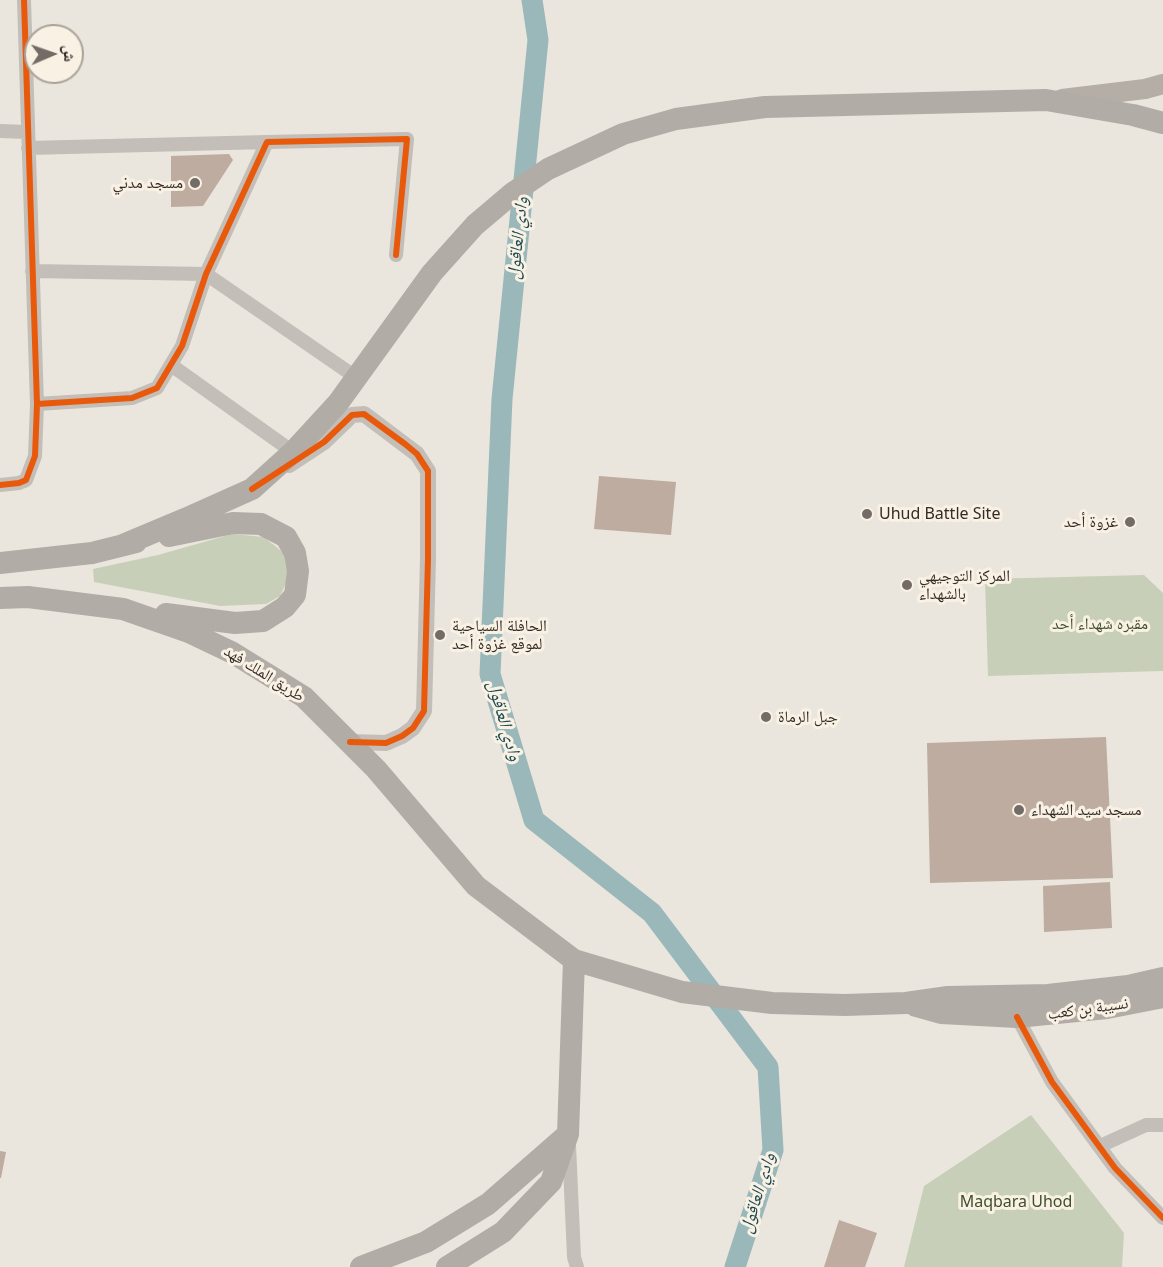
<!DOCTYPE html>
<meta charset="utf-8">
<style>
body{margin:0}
#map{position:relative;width:1163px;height:1267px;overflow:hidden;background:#eae6dd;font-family:"Noto Sans","Noto Naskh Arabic",sans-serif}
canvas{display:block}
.north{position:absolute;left:24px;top:24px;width:60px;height:60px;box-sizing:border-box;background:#f8f1e4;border:2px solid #a9a298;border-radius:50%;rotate:88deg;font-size:16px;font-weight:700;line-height:24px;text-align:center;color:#332b26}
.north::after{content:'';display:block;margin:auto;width:21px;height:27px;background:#736c66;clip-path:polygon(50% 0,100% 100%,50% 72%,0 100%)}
</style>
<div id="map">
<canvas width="1163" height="1267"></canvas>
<div class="north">ش</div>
</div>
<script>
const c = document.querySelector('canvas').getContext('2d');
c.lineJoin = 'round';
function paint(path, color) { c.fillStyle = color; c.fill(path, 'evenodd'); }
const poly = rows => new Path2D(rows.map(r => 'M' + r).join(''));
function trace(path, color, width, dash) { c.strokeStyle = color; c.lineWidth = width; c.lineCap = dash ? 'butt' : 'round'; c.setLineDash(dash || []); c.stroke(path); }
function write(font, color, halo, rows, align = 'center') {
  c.font = font + ' "Noto Sans","Noto Naskh Arabic",sans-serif'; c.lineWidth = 6; c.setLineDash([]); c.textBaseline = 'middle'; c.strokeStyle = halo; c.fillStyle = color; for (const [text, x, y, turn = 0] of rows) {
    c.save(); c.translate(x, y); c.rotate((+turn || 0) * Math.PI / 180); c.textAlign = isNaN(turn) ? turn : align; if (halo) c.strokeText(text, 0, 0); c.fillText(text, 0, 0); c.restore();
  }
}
paint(poly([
 [232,534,264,537,286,555,289,577,280,596,266,604,220,606,94,582,93,569,158,555],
 [1144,575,1163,593,1163,671,988,676,985,579],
 [1031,1115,1124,1233,1122,1267,904,1267,924,1186]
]), '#c8cfb8');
trace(poly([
 [532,0,538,40,502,399,490,674,534,820,652,913,768,1067,773,1150,735,1267]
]), '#9ab8ba', 21);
paint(poly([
 [229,154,233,160,203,206,171,207,171,156],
 [599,476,676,482,671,535,594,529],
 [1106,737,1113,878,930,883,927,743],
 [1110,882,1112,928,1044,932,1043,886],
 [0,1151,6,1152,1,1178,0,1178],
 [839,1220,877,1233,865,1267,824,1267]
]), '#bdac9f');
trace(poly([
 [0,131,27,132],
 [28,148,267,142],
 [32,271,206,274,357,378],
 [171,365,293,452],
 [37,404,132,398,157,388,182,346,206,274,267,142,407,139,396,255],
 [0,485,19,483,26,480,35,456,37,404,24,0],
 [1017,1017,1052,1082,1115,1168,1163,1218],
 [569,1145,574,1257,577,1267],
 [1100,1146,1146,1125,1163,1125]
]), '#c3beb7', 14);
trace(poly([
 [289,465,324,442,352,415,364,414,417,454,428,471,428,559,424,711,413,728,402,736,386,743,350,742]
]), '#c3beb7', 16);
trace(poly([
 [1062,99,1145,89,1163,84]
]), '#b4aea7', 20);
trace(poly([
 [123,545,185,519,252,489,293,452,338,403,432,273,475,225,514,192,548,169,623,134,676,119,765,107,1046,100,1133,115,1163,123],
 [0,563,92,553,136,542],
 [0,598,28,597,123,609,189,632,233,653,304,697,376,769,476,886,574,960,682,992,772,1003,845,1005,906,1003,948,997,1048,995,1128,986,1163,978],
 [166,614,235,623,263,621,285,607,295,595,298,571,295,553,286,537,261,524,233,523,169,536],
 [916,1006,941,1013,1017,1017,1107,1008,1163,997],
 [361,1267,426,1242,488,1204,567,1135],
 [447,1267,503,1232,551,1182,568,1134,574,960]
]), '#b2aca6', 22);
trace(poly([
 [37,404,132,398,157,388,182,346,206,274,267,142,407,139,396,255],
 [0,485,19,483,26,480,35,456,37,404,24,0],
 [252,489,324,442,352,415,364,414,405,444,417,454,428,471,428,559,424,711,413,728,402,736,386,743,350,742],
 [1017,1017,1052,1082,1115,1168,1163,1218]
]), '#e8590c', 6);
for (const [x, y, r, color] of [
 [195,183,6,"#736c66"],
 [867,514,6,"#736c66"],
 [1130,522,6,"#736c66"],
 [907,585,6,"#736c66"],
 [440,635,6,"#736c66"],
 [766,717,6,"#736c66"],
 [1019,810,6,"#736c66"]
]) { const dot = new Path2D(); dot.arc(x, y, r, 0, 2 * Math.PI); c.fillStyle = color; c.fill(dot); trace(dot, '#f8f1e4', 2); }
write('16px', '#332b26', '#f8f1e4', [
 ["مسجد مدني",183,183,"right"],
 ["Uhud Battle Site",879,514],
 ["غزوة أحد",1118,522,"right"],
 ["المركز التوجيهي",919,576],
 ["بالشهداء",919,594],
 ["الحافلة السياحية",452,626],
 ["لموقع غزوة أحد",452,644],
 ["جبل الرماة",778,717],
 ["مسجد سيد الشهداء",1031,810]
], 'left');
write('16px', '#3e502b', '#f8f1e4', [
 ["مقبره شهداء أحد",1100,624],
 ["Maqbara Uhod",1016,1202]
]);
write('16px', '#332b26', '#f8f1e4', [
 ["طريق الملك فهد",264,674,32],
 ["نسيبة بن كعب",1088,1009,-8]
]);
write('italic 18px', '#1d4952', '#f8f1e4', [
 ["وادي العاقول",518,238,-84],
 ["وادي العاقول",504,721,74],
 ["وادي العاقول",758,1193,-73]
]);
</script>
